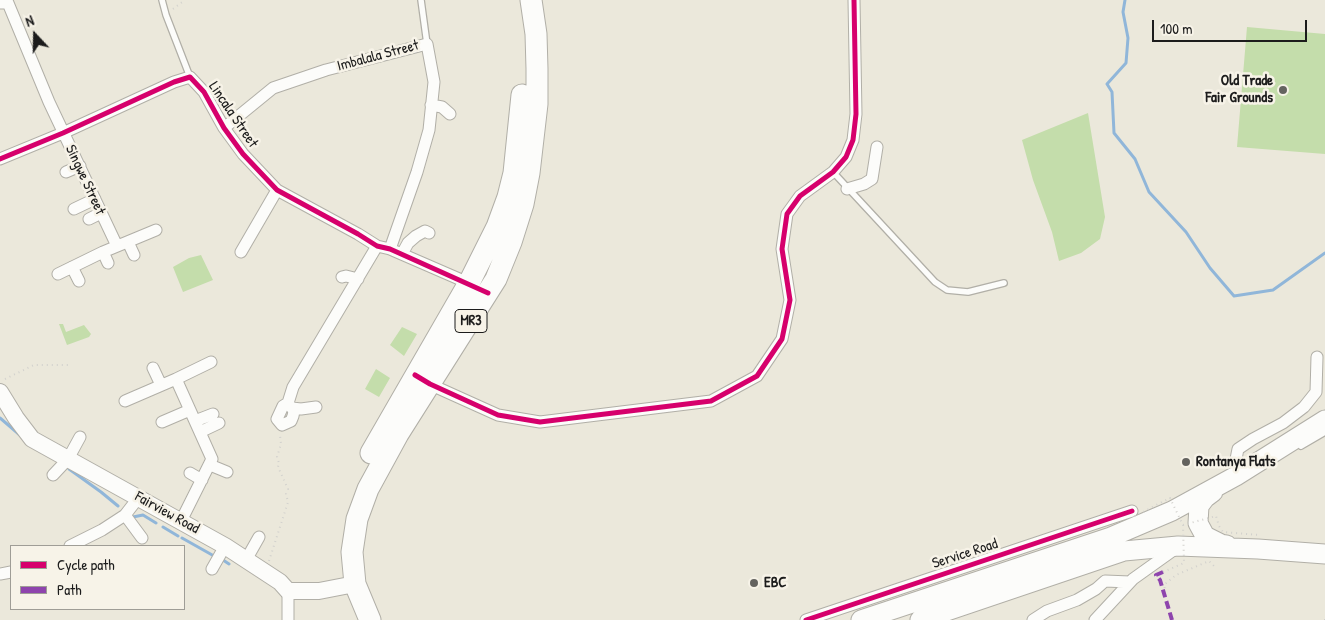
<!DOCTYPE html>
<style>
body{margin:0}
#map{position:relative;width:1325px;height:620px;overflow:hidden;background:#ebe8db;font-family:"Patrick Hand",sans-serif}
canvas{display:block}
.legend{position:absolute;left:10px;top:545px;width:175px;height:65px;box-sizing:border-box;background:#f7f3e8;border:1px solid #9f9d96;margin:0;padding:6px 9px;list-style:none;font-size:15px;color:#1c1c1c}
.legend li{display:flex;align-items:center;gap:10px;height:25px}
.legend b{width:25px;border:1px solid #9f9d96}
.north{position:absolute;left:10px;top:10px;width:50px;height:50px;-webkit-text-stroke:4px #f7f3e8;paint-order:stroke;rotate:339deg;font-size:14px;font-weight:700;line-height:20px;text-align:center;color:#1c1c1c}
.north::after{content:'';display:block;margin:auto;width:18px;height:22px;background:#1c1c1c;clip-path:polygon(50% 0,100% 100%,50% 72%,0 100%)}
.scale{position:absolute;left:1152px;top:20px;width:155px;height:22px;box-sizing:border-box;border:2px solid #1c1c1c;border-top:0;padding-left:6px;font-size:15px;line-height:18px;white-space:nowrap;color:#1c1c1c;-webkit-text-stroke:4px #f7f3e8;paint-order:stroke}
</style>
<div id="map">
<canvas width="1325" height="620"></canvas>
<ul class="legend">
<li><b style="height:6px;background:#d6006c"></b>Cycle path</li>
<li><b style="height:6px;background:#8e44ad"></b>Path</li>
</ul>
<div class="north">N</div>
<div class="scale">100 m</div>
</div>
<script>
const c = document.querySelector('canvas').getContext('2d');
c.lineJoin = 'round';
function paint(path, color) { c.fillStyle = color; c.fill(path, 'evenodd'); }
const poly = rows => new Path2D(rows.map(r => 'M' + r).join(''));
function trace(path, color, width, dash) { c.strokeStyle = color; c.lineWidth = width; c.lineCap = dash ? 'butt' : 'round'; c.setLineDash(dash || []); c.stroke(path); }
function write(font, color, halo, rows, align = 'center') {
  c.font = font + ' "Patrick Hand",sans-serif'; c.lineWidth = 5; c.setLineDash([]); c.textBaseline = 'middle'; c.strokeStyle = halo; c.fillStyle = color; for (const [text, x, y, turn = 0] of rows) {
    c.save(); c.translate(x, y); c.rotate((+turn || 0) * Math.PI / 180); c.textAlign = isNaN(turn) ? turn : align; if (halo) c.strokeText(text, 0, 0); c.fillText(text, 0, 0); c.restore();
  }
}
paint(poly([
 [1247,27,1325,34,1325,154,1237,147],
 [1088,113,1105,217,1100,239,1081,253,1059,261,1052,232,1033,180,1022,140],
 [201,255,213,280,183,292,173,267,189,258],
 [59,324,63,324,66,332,84,325,91,334,89,337,67,345],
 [402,327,417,334,404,356,390,345],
 [376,369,390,378,379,397,365,389]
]), '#c4ddab');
trace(poly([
 [1125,0,1123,12,1128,38,1126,63,1107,84,1112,92,1114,133,1135,159,1149,192,1186,232,1210,268,1234,296,1273,290,1325,253],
 [0,418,21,436],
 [69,469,101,492,118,506],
 [133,517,143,515,156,523],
 [163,527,178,536],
 [182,538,214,556],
 [223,560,229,564]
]), '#90b6d9', 3);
const lane = poly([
 [162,0,166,15,190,77],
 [421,0,427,44],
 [833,172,935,282,947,290,968,292,1004,283],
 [1301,446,1325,432]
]);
const street = poly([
 [0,3,8,3,49,102,117,246],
 [431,105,442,107,450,114],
 [224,128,273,88,326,70,427,44,434,82,429,130,417,172,390,249],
 [0,159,63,133,174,82,190,77,204,92,224,128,243,154,277,190,358,234,377,246,390,249,473,285],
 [66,172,80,166],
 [847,189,864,184,872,179,877,147],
 [74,209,95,199],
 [89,219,101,213],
 [128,242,134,255],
 [103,252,108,263],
 [241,252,277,190],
 [402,254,408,243,416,236,425,231,429,233],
 [72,267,79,281],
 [58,274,103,252,156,230],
 [342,277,346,276,358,279],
 [153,368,161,385],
 [176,379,211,362],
 [427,383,498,415,540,422,711,401,757,376,782,339,790,300,782,249,787,214,800,196,833,172,846,157,853,140,856,114,854,0],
 [125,401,176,379,212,459,181,521],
 [288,403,293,387,377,246],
 [288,403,294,411,293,416,291,421,282,425,277,419,283,406,288,403],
 [292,408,301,409,316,407],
 [195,421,213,414],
 [162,422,190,410],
 [200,432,219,423],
 [210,465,227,472],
 [1241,472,1236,459,1238,449,1253,439,1283,423,1304,407,1316,392,1317,357],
 [190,473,202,480],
 [53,475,68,459,80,437],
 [125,515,142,538],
 [70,546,102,530,125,515,139,497],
 [246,560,259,537],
 [212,569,225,546],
 [0,574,11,572],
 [288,591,288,620],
 [806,620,1132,511],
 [1033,620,1047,611,1077,600,1096,589,1105,581,1130,582],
 [1095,620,1133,579,1175,549]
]);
const secondary = poly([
 [0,392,16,418,32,439,225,546,280,582,288,591,319,591,355,584]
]);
const primary = poly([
 [1213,492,1205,498,1199,506,1198,523,1205,536,1221,544,1227,545],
 [861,620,1111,537,1172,511,1236,476,1325,420],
 [920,620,1124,551,1178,546,1258,549,1325,554]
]);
const highway = poly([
 [371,453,469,283,497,227,508,197,514,173,522,95],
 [370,620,355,584,352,552,357,519,368,489,398,434,496,279,511,242,523,204,529,173,537,104,537,69,536,34,531,0]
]);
trace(lane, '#b1afa7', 8);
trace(street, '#b1afa7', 13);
trace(secondary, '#b1afa7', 18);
trace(primary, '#b1afa7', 21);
trace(highway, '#b1afa7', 23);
trace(poly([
 [173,9,185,0],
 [5,379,34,365,71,365],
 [269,561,288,502,286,494,288,489,278,467,279,463,277,457,281,444,280,435],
 [1164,593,1165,584,1176,575,1209,561,1215,567],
 [1325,620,1325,619]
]), '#d2d1cd', 2, [1, 4]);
trace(lane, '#fcfcfa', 5.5);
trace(street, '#fcfcfa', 11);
trace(secondary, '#fcfcfa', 16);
trace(primary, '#fcfcfa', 19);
trace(highway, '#fcfcfa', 21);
trace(poly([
 [1132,511,1135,516,1170,498,1183,525,1184,563,1163,572],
 [1183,525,1216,516,1219,526,1223,532,1259,535]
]), '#d2d1cd', 2, [1, 4]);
trace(poly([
 [1163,572,1156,575,1160,580,1172,620]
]), '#8e44ad', 4, [8, 4]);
trace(poly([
 [0,159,63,133,174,82,190,77,204,92,224,128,243,154,277,190,358,234,377,246,390,249,488,293],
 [415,375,430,384,498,415,540,422,711,401,757,376,782,339,790,300,782,249,787,214,800,196,833,172,846,157,853,140,856,114,854,0],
 [806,620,1132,511]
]), '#d6006c', 5);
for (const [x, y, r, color] of [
 [1283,90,5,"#64635f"],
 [1186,462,5,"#64635f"],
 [754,583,5,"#64635f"]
]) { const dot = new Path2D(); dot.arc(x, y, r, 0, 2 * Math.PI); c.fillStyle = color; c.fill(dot); trace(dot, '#f7f3e8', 2); }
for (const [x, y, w] of [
 [471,321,32]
]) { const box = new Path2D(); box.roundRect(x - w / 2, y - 11.5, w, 23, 4); c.fillStyle = '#f7f3e8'; c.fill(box); trace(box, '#1c1c1c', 1); }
write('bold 14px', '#1c1c1c', null, [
 ["MR3",471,321]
]);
write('15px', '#1c1c1c', '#f7f3e8', [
 ["Imbalala Street",378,56,-15],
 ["Lincala Street",233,115,56],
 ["Singwe Street",85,180,65],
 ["Fairview Road",167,513,29],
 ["Service Road",965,554,-18]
]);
write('bold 15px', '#1c1c1c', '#f7f3e8', [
 ["Old Trade",1273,81,"right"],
 ["Fair Grounds",1273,98,"right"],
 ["Rontanya Flats",1196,462],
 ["EBC",764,583]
], 'left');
</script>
